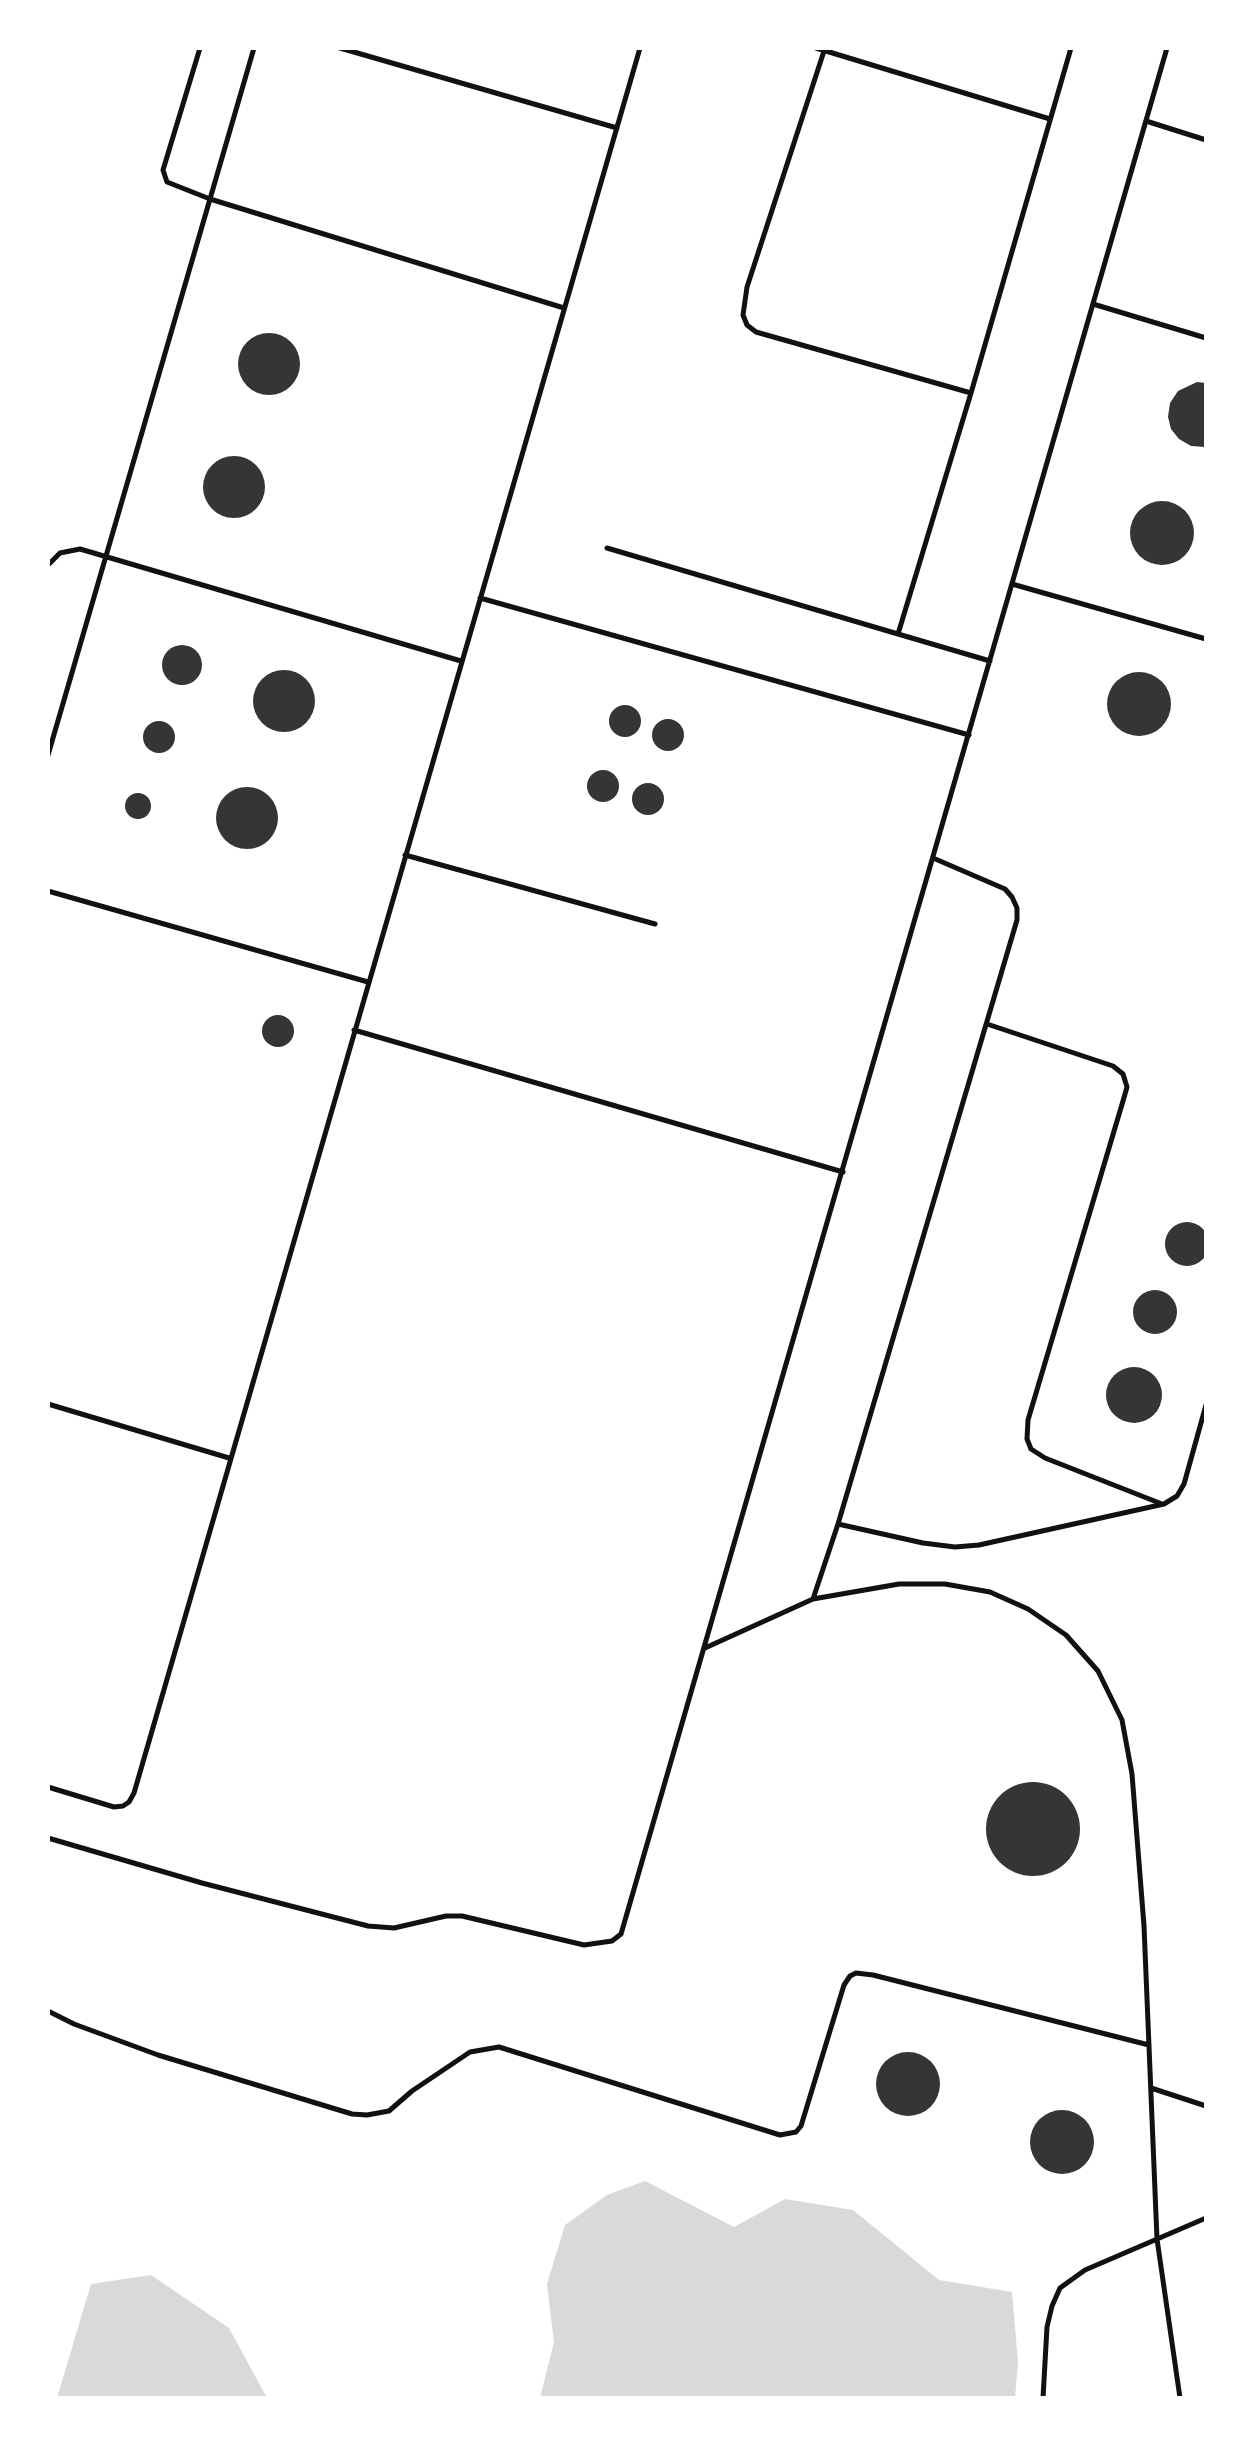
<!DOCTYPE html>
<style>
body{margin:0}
#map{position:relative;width:1254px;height:2446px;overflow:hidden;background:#fff;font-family:"Noto Serif",serif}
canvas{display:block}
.frame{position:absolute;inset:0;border:50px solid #fff;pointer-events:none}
</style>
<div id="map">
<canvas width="1254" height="2446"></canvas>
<div class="frame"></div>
</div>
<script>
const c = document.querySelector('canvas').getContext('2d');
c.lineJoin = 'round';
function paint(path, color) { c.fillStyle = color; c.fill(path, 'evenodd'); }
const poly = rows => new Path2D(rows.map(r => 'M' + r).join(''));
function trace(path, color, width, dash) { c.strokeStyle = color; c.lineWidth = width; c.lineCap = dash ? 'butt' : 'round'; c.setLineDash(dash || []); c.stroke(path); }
paint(poly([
 [645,2181,734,2227,785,2199,853,2210,939,2280,1012,2292,1018,2362,1015,2398,540,2398,554,2342,547,2284,565,2225,607,2195],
 [151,2275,229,2328,267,2398,57,2398,91,2284]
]), '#d9d9d9');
paint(poly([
 '238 364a31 31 0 1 1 62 0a31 31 0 1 1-62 0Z',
 [1197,382,1206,383,1205,447,1191,446,1179,439,1171,429,1168,417,1170,403,1178,391],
 '203 487a31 31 0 1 1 62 0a31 31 0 1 1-62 0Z',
 '1130 533a32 32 0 1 1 64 0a32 32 0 1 1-64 0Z',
 '162 665a20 20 0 1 1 40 0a20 20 0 1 1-40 0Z',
 '253 701a31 31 0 1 1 62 0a31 31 0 1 1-62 0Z',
 '1107 704a32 32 0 1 1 64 0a32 32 0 1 1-64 0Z',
 '609 721a16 16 0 1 1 32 0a16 16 0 1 1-32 0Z',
 '652 735a16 16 0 1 1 32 0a16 16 0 1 1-32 0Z',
 '143 737a16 16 0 1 1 32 0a16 16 0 1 1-32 0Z',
 '587 786a16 16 0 1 1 32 0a16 16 0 1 1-32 0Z',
 '632 799a16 16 0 1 1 32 0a16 16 0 1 1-32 0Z',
 '216 818a31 31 0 1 1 62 0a31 31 0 1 1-62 0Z',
 '125 806a13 13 0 1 1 26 0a13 13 0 1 1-26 0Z',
 '262 1031a16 16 0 1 1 32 0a16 16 0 1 1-32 0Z',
 '1165 1244a22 22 0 1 1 44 0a22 22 0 1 1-44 0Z',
 '1133 1312a22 22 0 1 1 44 0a22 22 0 1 1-44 0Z',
 '1106 1395a28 28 0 1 1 56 0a28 28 0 1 1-56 0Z',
 '986 1829a47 47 0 1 1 94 0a47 47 0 1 1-94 0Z',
 '876 2084a32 32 0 1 1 64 0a32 32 0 1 1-64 0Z',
 '1030 2142a32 32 0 1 1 64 0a32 32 0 1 1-64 0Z'
]), '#353535');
trace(poly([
 [200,48,163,170,167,182,210,199,564,308],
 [340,48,617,128],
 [816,48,1050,119],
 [824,51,747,287,743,315,747,325,756,332,971,393],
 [1146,121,1206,140],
 [1093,304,1206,338],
 [607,548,898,634],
 [48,565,60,553,80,549,461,661],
 [1012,584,1206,639],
 [480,598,969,735],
 [990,661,898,634,971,393,1071,48],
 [48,755,254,48],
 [405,855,655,924],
 [933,858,1005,889,1012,897,1017,908,1017,920,838,1524,923,1543,955,1547,979,1545,1164,1504,1177,1496,1184,1484,1206,1405],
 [48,891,368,982],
 [987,1024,1113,1066,1123,1074,1127,1087,1123,1101,1028,1420,1027,1439,1031,1449,1045,1458,1162,1504],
 [354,1030,843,1172],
 [48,1404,229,1458],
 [813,1599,899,1584,945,1584,990,1592,1028,1609,1066,1635,1098,1671,1122,1720,1132,1774,1144,1926,1157,2239,1180,2398],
 [705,1648,813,1599,838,1524],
 [48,1787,114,1807,123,1806,129,1802,134,1793,640,48],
 [48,1838,202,1883,368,1926,394,1928,446,1916,462,1916,584,1945,612,1941,621,1934,1167,48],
 [48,2011,74,2024,158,2055,352,2114,367,2115,389,2111,412,2091,470,2052,499,2047,780,2135,796,2132,801,2126,844,1985,850,1976,856,1973,873,1975,1149,2045],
 [1151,2088,1206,2106],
 [1043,2398,1047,2327,1052,2306,1060,2288,1085,2270,1206,2218]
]), '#111', 5);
</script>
